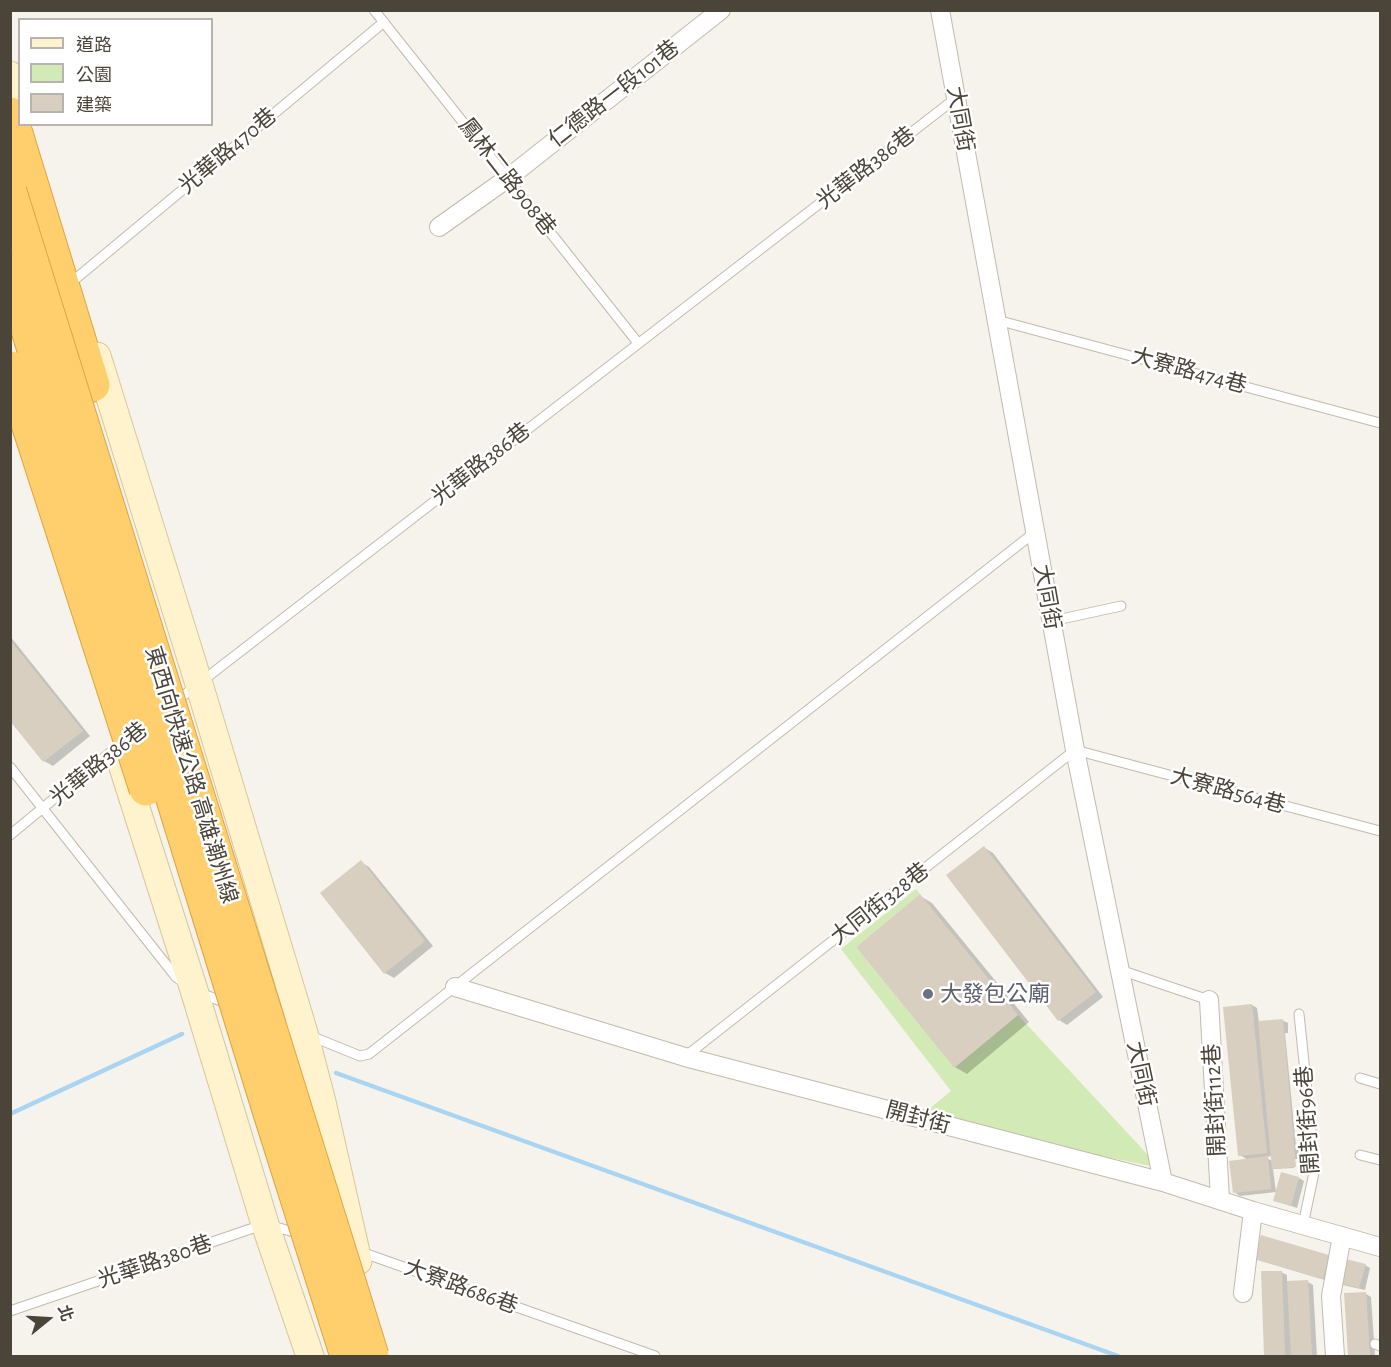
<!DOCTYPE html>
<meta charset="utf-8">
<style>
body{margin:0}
#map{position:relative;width:1391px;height:1367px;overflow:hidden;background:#f6f3ec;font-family:"Alegreya Sans","Noto Sans TC",sans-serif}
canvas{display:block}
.frame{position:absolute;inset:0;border:12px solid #4b4439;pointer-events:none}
.legend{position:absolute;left:18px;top:18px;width:195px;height:108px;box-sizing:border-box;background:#fff;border:2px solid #b7b4b0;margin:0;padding:8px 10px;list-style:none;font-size:18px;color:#4b4439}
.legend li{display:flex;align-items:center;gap:12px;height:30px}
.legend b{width:30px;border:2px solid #b7b4b0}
.north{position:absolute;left:18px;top:1289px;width:60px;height:60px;-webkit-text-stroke:4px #fff;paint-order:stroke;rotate:72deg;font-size:16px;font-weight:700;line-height:24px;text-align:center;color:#4b4439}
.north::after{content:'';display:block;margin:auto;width:21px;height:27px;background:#4b4439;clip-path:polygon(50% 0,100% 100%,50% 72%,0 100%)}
</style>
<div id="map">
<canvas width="1391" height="1367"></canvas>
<div class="frame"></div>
<ul class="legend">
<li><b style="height:8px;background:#fff3cd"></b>道路</li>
<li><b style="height:16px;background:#d2eab5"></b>公園</li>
<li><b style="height:16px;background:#d8cfc1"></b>建築</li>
</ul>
<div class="north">北</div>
</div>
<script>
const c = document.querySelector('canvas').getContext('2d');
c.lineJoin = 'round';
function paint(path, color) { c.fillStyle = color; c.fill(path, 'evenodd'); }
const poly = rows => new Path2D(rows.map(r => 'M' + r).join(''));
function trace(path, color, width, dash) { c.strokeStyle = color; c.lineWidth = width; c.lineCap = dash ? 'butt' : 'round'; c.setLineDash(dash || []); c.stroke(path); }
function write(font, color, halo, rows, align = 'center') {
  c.font = font + ' "Alegreya Sans","Noto Sans TC",sans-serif'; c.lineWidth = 5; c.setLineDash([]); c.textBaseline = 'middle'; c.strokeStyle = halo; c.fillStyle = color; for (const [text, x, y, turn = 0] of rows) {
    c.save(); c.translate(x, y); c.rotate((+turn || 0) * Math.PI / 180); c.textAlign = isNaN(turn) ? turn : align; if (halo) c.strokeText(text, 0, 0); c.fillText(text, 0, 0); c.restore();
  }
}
paint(poly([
 [916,889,920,894,856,947,954,1068,1018,1015,1160,1168,918,1118,951,1091,841,949]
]), '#d2eab5');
paint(poly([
 [10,636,90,736,53,766,44,761,10,718],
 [985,848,993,853,1103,997,1067,1025,1059,1020],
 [361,862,369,867,433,946,394,978,385,973],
 [920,896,932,903,1029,1022,967,1074,955,1067],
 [1252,1005,1257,1008,1259,1022,1282,1020,1288,1023,1288,1033,1285,1033,1296,1146,1299,1148,1300,1158,1297,1159,1298,1167,1297,1159,1294,1159,1294,1168,1273,1169,1276,1192,1240,1196,1234,1192,1248,1160,1240,1155],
 [1272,1156,1272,1161,1265,1157],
 [1299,1178,1304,1181,1297,1208,1285,1204],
 [1262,1237,1329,1256,1334,1260,1328,1281,1261,1261,1255,1258],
 [1365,1265,1370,1268,1365,1290,1343,1285,1338,1282],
 [1281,1272,1287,1275,1287,1283,1308,1282,1313,1285,1317,1356,1266,1356,1262,1273],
 [1366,1294,1371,1297,1375,1356,1349,1356,1345,1295]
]), '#0003');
trace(poly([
 [336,1073,1118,1356],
 [10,1114,182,1034]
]), '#a9d4f2', 4.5);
paint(poly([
 [10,640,83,731,43,762,10,721],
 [984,846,1096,992,1058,1021,946,875],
 [361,860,425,941,384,974,320,893],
 [920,894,1018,1015,954,1068,856,947],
 [1252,1004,1267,1153,1238,1156,1223,1007],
 [1283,1019,1296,1167,1272,1169,1258,1021],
 [1268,1156,1271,1189,1233,1193,1229,1161],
 [1281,1172,1299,1177,1291,1206,1273,1201],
 [1261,1235,1329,1255,1323,1279,1254,1259],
 [1342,1258,1366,1264,1359,1288,1336,1282],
 [1261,1271,1282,1271,1285,1356,1264,1356],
 [1308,1280,1312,1356,1291,1356,1287,1281],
 [1366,1292,1370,1356,1348,1356,1344,1293]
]), '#d8cfc1');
const lane = poly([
 [374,10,638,343],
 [73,281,384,22],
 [997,320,1380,423],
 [1052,621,1121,606],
 [175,702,956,98],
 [10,767,176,977,186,984],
 [10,835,123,742],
 [1120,970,1209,1000],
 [200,993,229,1004],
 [1299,1014,1315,1168,1303,1225],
 [276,1022,360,1056,369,1054,1035,532],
 [686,1056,1075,750,1380,831],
 [1360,1078,1380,1084],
 [1360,1155,1380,1160],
 [361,1252,655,1356],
 [10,1311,265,1224,301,1234],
 [1375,1344,1380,1346]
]);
const street = poly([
 [940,10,1075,750,1163,1182],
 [439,227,508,178,721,10],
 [455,987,685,1057,1163,1182,1253,1211,1380,1247],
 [1209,1000,1220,1199],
 [1243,1293,1253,1211],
 [1335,1356,1331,1296,1342,1236]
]);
const secondary = poly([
 [10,75,20,105],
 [97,356,199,684,304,1033,322,1102,358,1261],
 [121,761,194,990,265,1224,310,1356]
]);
const highway = poly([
 [10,114,93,385]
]);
trace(lane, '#c2bbae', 11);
trace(street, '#c2bbae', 20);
trace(secondary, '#d6c79b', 29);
trace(highway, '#e0a43c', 35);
trace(lane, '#fff', 9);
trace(street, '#fff', 18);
trace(secondary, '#fff3cd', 27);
trace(highway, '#ffcf6e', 33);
const highwayBridge = poly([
 [10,192,372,1356],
 [10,272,270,1113,347,1356],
 [10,368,146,789]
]);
trace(highwayBridge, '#e0a43c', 35, []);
trace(highwayBridge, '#ffcf6e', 33);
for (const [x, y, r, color] of [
 [928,994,6,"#6b7280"]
]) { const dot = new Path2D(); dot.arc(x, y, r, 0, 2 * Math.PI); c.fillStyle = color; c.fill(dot); trace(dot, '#fff', 2); }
write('22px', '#4b4439', '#fff', [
 ["仁德路一段101巷",614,94,-38],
 ["大同街",960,119,80],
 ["光華路470巷",228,151,-40],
 ["光華路386巷",866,168,-38],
 ["鳳林二路908巷",507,177,52],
 ["大寮路474巷",1189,371,15],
 ["光華路386巷",481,464,-38],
 ["大同街",1047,597,80],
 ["光華路386巷",99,764,-39],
 ["東西向快速公路 高雄潮州線",191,775,73],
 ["大寮路564巷",1228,791,15],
 ["大同街328巷",880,904,-38],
 ["大同街",1141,1074,78],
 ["開封街112巷",1215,1100,-93],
 ["開封街",918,1118,15],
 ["開封街96巷",1308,1120,-94],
 ["光華路380巷",155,1262,-19],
 ["大寮路686巷",461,1287,20]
]);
write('22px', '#5b616d', '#fff', [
 ["大發包公廟",940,994]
], 'left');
</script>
